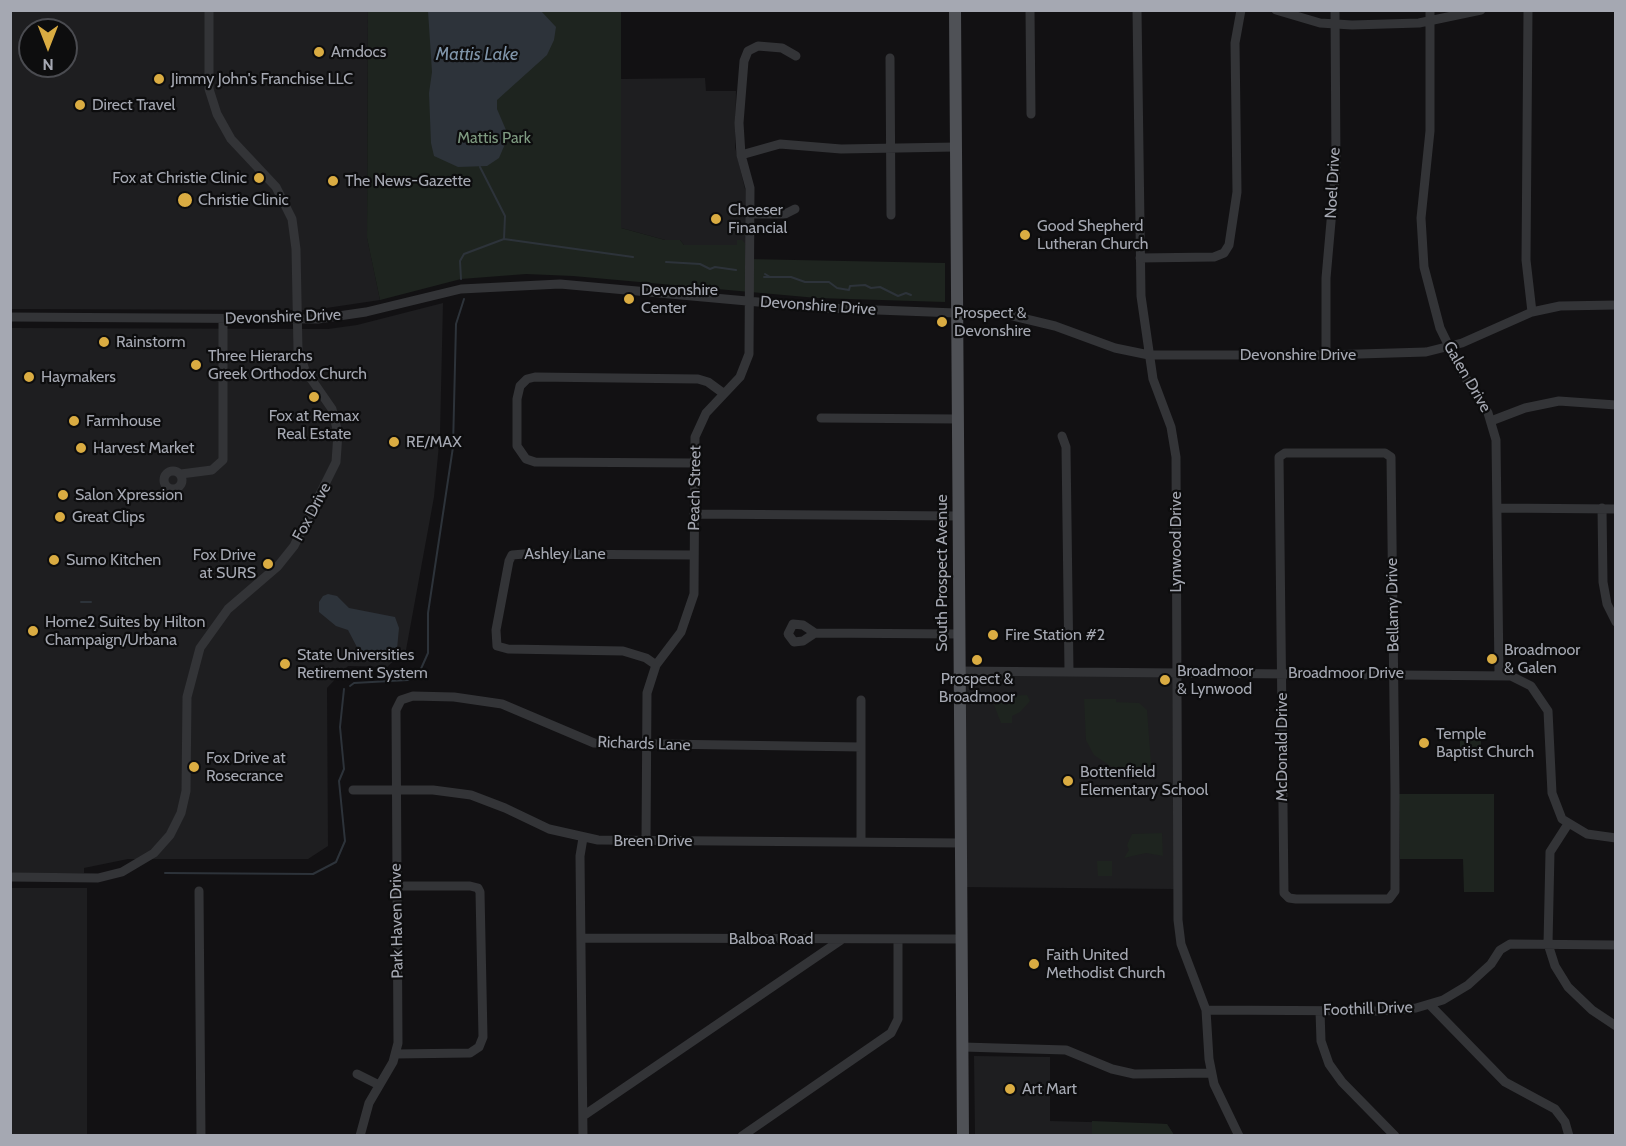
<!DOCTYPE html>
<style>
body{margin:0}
#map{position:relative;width:1626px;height:1146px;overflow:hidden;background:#121113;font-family:Cabin,sans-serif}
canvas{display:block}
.frame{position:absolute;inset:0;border:12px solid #a5a8b2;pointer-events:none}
.north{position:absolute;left:18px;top:18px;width:60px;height:60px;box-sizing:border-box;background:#0d0d0e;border:2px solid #4a4b50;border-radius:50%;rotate:180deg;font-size:16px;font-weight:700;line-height:24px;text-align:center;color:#a5a8b2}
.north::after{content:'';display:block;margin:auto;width:21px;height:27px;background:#daac42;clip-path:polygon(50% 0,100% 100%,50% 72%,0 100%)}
</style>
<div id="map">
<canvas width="1626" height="1146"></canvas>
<div class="frame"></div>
<div class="north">N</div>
</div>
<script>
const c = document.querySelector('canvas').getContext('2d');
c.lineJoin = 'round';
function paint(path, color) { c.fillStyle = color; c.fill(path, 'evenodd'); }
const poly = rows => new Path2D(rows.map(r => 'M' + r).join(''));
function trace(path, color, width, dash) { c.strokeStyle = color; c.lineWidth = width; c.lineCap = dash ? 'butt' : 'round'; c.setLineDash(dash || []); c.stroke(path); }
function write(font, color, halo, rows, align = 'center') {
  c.font = font + ' Cabin,sans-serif'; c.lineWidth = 4.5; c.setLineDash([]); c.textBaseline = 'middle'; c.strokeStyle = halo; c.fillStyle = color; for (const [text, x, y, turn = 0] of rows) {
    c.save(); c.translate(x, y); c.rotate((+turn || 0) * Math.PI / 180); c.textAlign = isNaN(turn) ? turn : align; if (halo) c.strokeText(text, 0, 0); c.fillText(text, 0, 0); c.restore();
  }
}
paint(poly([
 [11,11,368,11,367,237,380,300,313,310,11,309],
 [30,30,66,30,66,66,30,66],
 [705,78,706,91,736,91,735,147,745,189,745,259,737,245,684,245,680,240,665,240,621,228,621,79],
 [443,303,440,434,434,497,406,650,387,667,348,666,327,688,328,846,308,859,128,859,84,868,84,873,11,873,11,328,328,329,357,325],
 [961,673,1173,675,1175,889,960,887],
 [11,888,87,888,87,1135,11,1135],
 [974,1056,1050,1057,1050,1121,1167,1124,1174,1135,975,1135]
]), '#1e1e20');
paint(poly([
 [368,11,621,11,621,228,665,240,680,240,684,245,737,245,737,240,742,240,745,243,746,259,945,263,945,302,817,298,573,276,526,274,461,279,380,300,367,238],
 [1027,695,1030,701,1020,712,1012,716,1012,723,1001,723,991,697],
 [1084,699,1116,699,1116,702,1139,703,1147,710,1152,776,1118,771,1094,755,1086,740],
 [1460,737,1481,737,1481,755,1460,755],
 [1399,794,1494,794,1494,892,1464,892,1463,859,1400,859],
 [1162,833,1163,856,1146,853,1124,858,1129,850,1127,845,1132,834],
 [1097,861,1112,861,1112,876,1098,876],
 [1092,1121,1167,1124,1174,1135,1092,1135]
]), '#1e241f');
paint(poly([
 [428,11,541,11,556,27,554,40,547,55,497,100,497,109,506,130,505,144,499,158,487,166,458,167,434,156,431,143,429,93,432,72],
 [328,594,337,596,349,608,395,617,399,628,397,649,390,660,371,660,359,651,348,630,336,626,319,612,319,602,323,596]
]), '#2d333a');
trace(poly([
 [480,167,505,216,504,239],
 [666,262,700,264,710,269,715,267,736,270],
 [765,274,770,277,791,277,805,282,829,282,837,288,849,290,850,286,865,285,871,288,880,287,898,296,906,293,911,295],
 [764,277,770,277],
 [461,279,460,261,464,254,504,239,633,257],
 [81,602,91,602],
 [350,686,354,683,408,680,420,671,428,653,428,613,453,447,456,324,464,299],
 [165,873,313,874,336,862,345,841,339,781,344,769,340,727,344,689]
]), '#2d333a', 2);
trace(poly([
 [1030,10,1031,114],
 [1137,10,1141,296,1153,379,1171,427,1176,457,1178,920,1181,944,1206,1010,1209,1059,1214,1084,1239,1136],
 [1276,10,1320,23,1352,25,1419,23,1481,10],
 [1430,10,1430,131,1421,218,1424,267,1440,328,1460,369,1488,413,1496,440,1499,674],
 [1528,10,1526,260,1532,312],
 [890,58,891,215],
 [741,155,780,144,841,149,956,147],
 [749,214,785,214,795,209],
 [1140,258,1214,257,1224,253,1229,245,1237,192,1235,43,1241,10],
 [10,317,318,319,366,312,461,289,560,284,824,308,1009,315,1055,326,1115,348,1149,355,1326,355,1426,352,1462,343,1532,312,1560,306,1616,305],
 [1326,355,1326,278,1336,165,1335,10],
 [821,418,958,419],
 [1491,421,1525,408,1559,401,1616,405],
 [1062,436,1066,447,1069,671],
 [1285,453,1385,453,1391,457,1395,788,1395,891,1389,899,1296,899,1289,898,1284,893,1279,457,1285,453],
 [693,463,535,462,526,459,517,446,517,399,520,386,527,379,535,377,698,379,708,382,723,393],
 '164 480a9 9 0 1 1 18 0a9 9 0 1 1-18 0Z',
 [181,474,212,470,223,460,223,320],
 [1497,508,1616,509],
 [1602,508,1603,582,1607,604,1616,622],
 [694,514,958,516],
 [793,624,803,625,815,633,803,641,794,642,788,634,793,624],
 [815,633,959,634],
 [656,665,646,658,623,651,508,649,497,646,496,630,509,561,512,555,524,554,694,555],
 [959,671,1511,676,1531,686,1548,711,1552,793,1562,819,1587,834,1616,838],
 [861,700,861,842],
 [353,790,433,790,471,795,505,808,549,829,598,840,961,843],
 [1568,824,1550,852,1548,944,1555,966,1568,987,1592,1010,1616,1026],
 [646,840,647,693,656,665,681,632,694,594,695,437,706,413,740,377,749,354,750,188,741,155,739,123,744,61,748,51,758,46,782,48,796,56],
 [10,877,98,878,122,872,154,853,170,835,181,813,186,791,187,697,200,648,228,609,278,566,294,546,336,462,338,433,332,409,305,370,298,350,296,249,292,219,276,187,231,139,217,114,209,89,209,10],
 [199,891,201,1136],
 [581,938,961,939],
 [1430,1005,1505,1082,1555,1109,1565,1122,1569,1136],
 [1206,1010,1377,1011,1416,1008,1443,1000,1468,985,1491,964,1500,950,1510,944,1616,945],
 [1320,1011,1321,1041,1329,1064,1342,1082,1395,1136],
 [963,1047,1066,1050,1112,1069,1134,1074,1211,1073],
 [396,1054,470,1053,479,1047,483,1037,480,892,478,888,470,886,397,886],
 [357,1074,379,1085],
 [583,1116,841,940],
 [360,1136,369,1103,393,1062,398,1043,396,710,401,700,413,696,454,697,502,704,594,743,861,747],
 [583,1136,580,856,583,838],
 [742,1136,891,1033,898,1019,898,940]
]), '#333437', 9);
trace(poly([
 [955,10,963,1136]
]), '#4f5156', 12);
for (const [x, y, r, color] of [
 [319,52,6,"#daac42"],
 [159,79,6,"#daac42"],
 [80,105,6,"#daac42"],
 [259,178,6,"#daac42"],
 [333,181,6,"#daac42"],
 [185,200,8,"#daac42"],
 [716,219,6,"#daac42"],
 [1025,235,6,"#daac42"],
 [629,299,6,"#daac42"],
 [942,322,6,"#daac42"],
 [104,342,6,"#daac42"],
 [196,365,6,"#daac42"],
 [29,377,6,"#daac42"],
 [314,397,6,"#daac42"],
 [74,421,6,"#daac42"],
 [394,442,6,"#daac42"],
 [81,448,6,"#daac42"],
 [63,495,6,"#daac42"],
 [60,517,6,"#daac42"],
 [54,560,6,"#daac42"],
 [268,564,6,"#daac42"],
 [33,631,6,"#daac42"],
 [993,635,6,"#daac42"],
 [1492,659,6,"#daac42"],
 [977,660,6,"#daac42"],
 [285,664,6,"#daac42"],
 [1165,680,6,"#daac42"],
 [1424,743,6,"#daac42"],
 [194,767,6,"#daac42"],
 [1068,781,6,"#daac42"],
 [1034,964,6,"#daac42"],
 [1010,1089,6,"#daac42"]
]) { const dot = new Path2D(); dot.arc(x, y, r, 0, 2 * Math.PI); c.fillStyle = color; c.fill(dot); trace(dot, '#0d0d0e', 2); }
write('16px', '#a5a8b2', '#0d0d0e', [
 ["Amdocs",331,52],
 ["Jimmy John's Franchise LLC",171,79],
 ["Direct Travel",92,105],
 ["Fox at Christie Clinic",247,178,"right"],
 ["The News-Gazette",345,181],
 ["Christie Clinic",198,200],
 ["Cheeser",728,210],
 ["Financial",728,228],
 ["Good Shepherd",1037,226],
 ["Lutheran Church",1037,244],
 ["Devonshire",641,290],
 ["Center",641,308],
 ["Prospect &",954,313],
 ["Devonshire",954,331],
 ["Rainstorm",116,342],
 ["Three Hierarchs",208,356],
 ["Greek Orthodox Church",208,374],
 ["Haymakers",41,377],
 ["Fox at Remax",314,416,"center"],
 ["Real Estate",314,434,"center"],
 ["Farmhouse",86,421],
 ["RE/MAX",406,442],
 ["Harvest Market",93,448],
 ["Salon Xpression",75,495],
 ["Great Clips",72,517],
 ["Fox Drive",256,555,"right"],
 ["at SURS",256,573,"right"],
 ["Sumo Kitchen",66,560],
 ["Home2 Suites by Hilton",45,622],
 ["Champaign/Urbana",45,640],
 ["Fire Station #2",1005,635],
 ["Broadmoor",1504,650],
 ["& Galen",1504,668],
 ["State Universities",297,655],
 ["Retirement System",297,673],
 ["Broadmoor",1177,671],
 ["& Lynwood",1177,689],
 ["Prospect &",977,679,"center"],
 ["Broadmoor",977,697,"center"],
 ["Temple",1436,734],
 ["Baptist Church",1436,752],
 ["Fox Drive at",206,758],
 ["Rosecrance",206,776],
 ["Bottenfield",1080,772],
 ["Elementary School",1080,790],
 ["Faith United",1046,955],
 ["Methodist Church",1046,973],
 ["Art Mart",1022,1089]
], 'left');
write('16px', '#7e9a80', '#0d0d0e', [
 ["Mattis Park",494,138]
]);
write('16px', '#a5a8b2', '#0d0d0e', [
 ["Noel Drive",1333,183,-87],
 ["Devonshire Drive",818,306,4],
 ["Devonshire Drive",283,317,-2],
 ["Devonshire Drive",1298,355],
 ["Galen Drive",1467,377,60],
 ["Peach Street",695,488,-89],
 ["Fox Drive",312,512,-62],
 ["Lynwood Drive",1176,542,-90],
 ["Ashley Lane",565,554],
 ["South Prospect Avenue",942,573,-90],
 ["Bellamy Drive",1393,605,-91],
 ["Broadmoor Drive",1346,673],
 ["Richards Lane",644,744,2],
 ["McDonald Drive",1282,747,-90],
 ["Breen Drive",653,841],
 ["Park Haven Drive",397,921,-91],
 ["Balboa Road",771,939],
 ["Foothill Drive",1368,1009,-2]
]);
write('italic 18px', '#7f94a9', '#0d0d0e', [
 ["Mattis Lake",477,55]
]);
</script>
